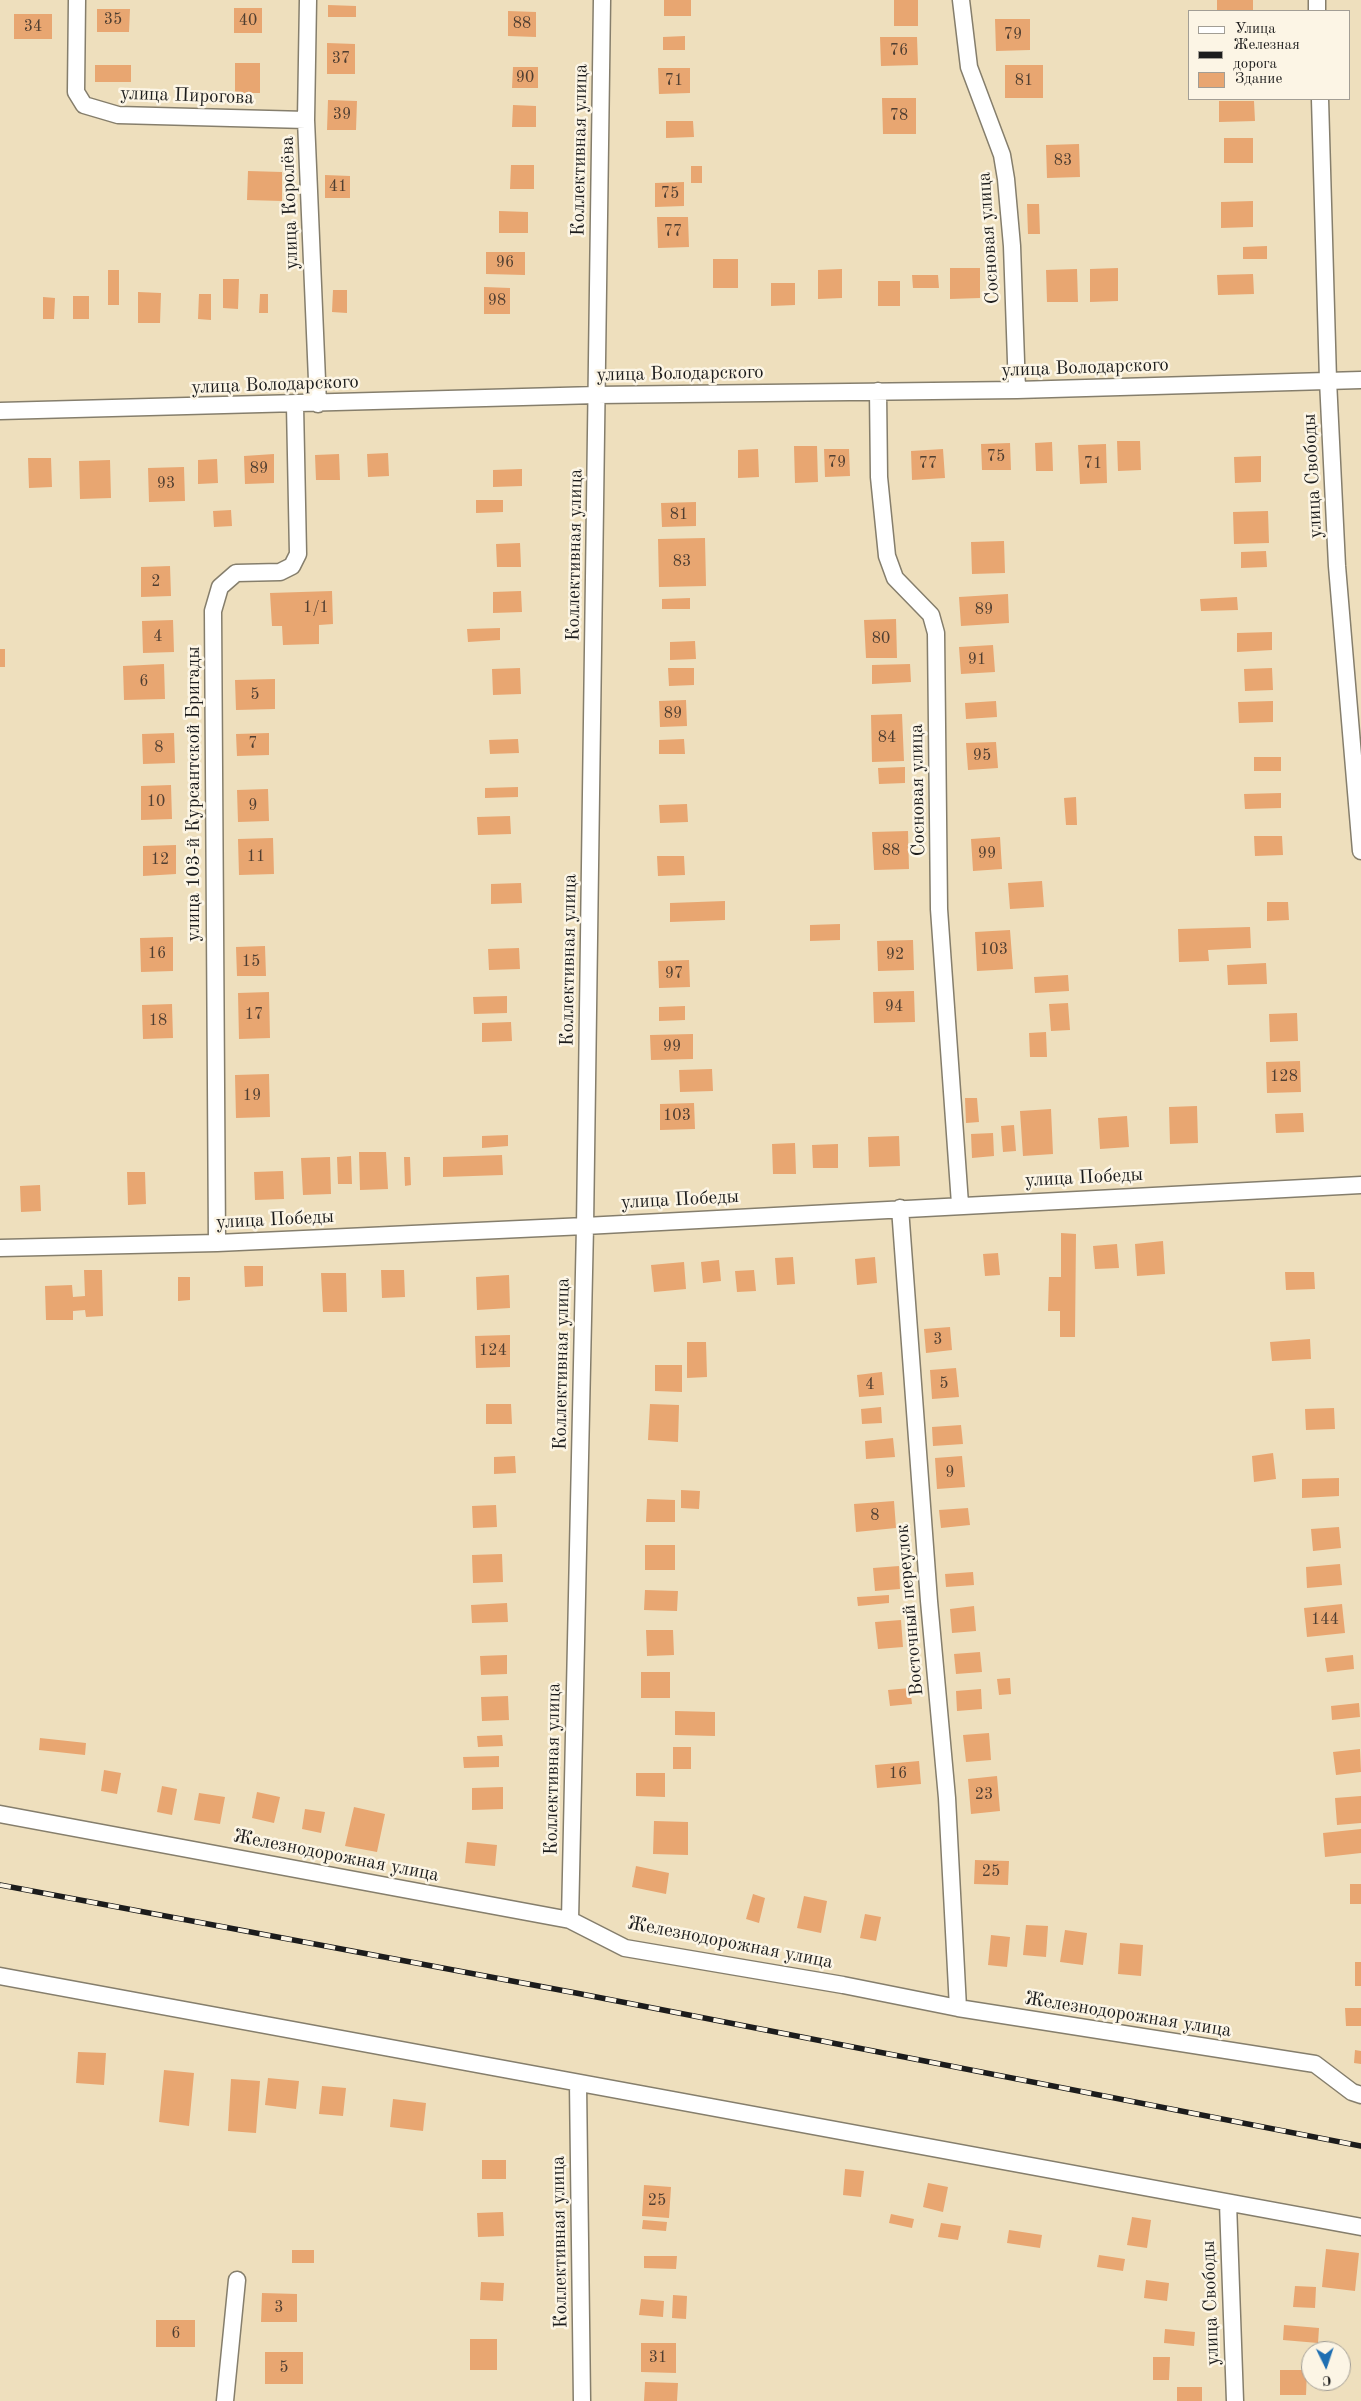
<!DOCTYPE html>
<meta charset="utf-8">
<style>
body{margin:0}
#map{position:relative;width:1361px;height:2401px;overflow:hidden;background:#eedfbd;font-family:"Old Standard TT",serif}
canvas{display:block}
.legend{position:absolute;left:1188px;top:10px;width:162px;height:90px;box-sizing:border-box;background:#fcf5e5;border:1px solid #a29e95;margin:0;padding:6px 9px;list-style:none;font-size:15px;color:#1c1c1c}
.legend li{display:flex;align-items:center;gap:10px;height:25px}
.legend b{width:25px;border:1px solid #a29e95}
.north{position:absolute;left:1301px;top:2341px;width:50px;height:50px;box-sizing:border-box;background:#fcf5e5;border:1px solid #a29e95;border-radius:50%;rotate:176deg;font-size:14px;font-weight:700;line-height:20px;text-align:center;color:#1c1c1c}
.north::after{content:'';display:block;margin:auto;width:18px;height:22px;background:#1f6fb2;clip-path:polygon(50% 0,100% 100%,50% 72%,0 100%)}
</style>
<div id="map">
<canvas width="1361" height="2401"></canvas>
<ul class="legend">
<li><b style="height:6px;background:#fff"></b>Улица</li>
<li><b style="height:6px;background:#1c1c1c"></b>Железная дорога</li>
<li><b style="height:14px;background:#e8a671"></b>Здание</li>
</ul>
<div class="north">С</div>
</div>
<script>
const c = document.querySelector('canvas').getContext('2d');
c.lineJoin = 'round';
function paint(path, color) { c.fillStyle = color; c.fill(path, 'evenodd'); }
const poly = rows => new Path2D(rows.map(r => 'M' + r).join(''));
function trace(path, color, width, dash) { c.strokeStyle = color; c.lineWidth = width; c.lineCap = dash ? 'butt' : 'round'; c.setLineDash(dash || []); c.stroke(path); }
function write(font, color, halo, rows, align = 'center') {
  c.font = font + ' "Old Standard TT",serif'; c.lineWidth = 5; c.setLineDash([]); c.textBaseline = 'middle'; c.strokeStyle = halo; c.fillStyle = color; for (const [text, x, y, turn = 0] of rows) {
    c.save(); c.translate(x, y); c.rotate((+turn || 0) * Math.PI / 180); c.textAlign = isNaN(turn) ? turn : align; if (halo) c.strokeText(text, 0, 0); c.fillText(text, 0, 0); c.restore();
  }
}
paint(poly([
 [664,0,691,0,691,16,664,16],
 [894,0,918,0,918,26,894,26],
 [1217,0,1253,0,1253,11,1217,11],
 [328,5,356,6,356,17,328,17],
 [234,8,262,8,262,33,234,33],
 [97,9,130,9,129,32,97,32],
 [508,11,536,12,536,37,508,36],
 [14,14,52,14,52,39,14,39],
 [995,19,1030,19,1030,50,996,51],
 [685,36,685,50,663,50,663,37],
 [880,37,917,37,918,65,881,66],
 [327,43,355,44,355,74,327,74],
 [235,63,260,63,260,93,235,93],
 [95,65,131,65,131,82,95,82],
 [1005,65,1043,65,1043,98,1005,98],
 [513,67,538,67,538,88,512,88],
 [658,68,690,68,690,93,659,94],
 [882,98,916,98,916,134,883,134],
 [328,100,357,101,356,130,327,130],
 [1219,101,1254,101,1255,121,1219,122],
 [513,105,536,106,536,127,512,127],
 [666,121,693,121,694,137,666,138],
 [1224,138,1253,138,1253,163,1224,163],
 [1079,144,1080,177,1047,178,1046,145],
 [511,165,534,165,534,189,510,189],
 [691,166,702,166,702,183,691,183],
 [248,171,282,172,282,201,247,200],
 [325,175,350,176,350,198,325,198],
 [684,182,684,206,655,207,655,183],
 [1253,201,1253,227,1221,228,1221,202],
 [1027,204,1039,204,1040,234,1028,234],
 [499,211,528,212,528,233,499,233],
 [657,217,688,217,689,247,658,248],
 [1267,246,1267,259,1243,259,1243,247],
 [486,252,525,252,525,275,486,274],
 [713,259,738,259,738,288,713,288],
 [950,268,980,268,980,298,950,299],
 [1118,268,1118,301,1090,302,1090,269],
 [842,269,842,298,818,299,818,270],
 [1077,269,1078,302,1047,302,1046,270],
 [108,270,119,270,119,305,108,305],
 [1253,274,1254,294,1218,295,1217,275],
 [912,275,938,275,939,288,913,288],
 [223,279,239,279,238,309,223,308],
 [878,281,900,281,900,306,878,306],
 [771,283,795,283,795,305,771,306],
 [484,287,510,288,510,314,484,314],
 [333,290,347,290,347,313,332,312],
 [138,292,161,293,160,323,138,323],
 [199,294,211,294,211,320,198,319],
 [260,294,268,294,268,313,259,313],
 [73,296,89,296,89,319,73,319],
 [43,297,55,298,54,319,43,319],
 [1117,441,1140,441,1141,470,1118,471],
 [1052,442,1053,471,1036,471,1035,443],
 [1010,443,1011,470,982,470,981,444],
 [1106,444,1107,483,1080,484,1078,445],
 [794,446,817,446,818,482,795,483],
 [758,449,759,477,738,478,738,450],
 [824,449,849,449,850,476,825,477],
 [943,449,945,478,912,480,911,451],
 [388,453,389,476,368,477,367,454],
 [274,454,274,483,245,484,244,456],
 [339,454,340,480,316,480,315,455],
 [1261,456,1261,482,1235,483,1234,457],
 [28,458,51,458,52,487,29,488],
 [217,459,218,483,198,484,198,460],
 [110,460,111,498,80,499,79,461],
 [184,467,185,501,149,502,148,468],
 [522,469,522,486,493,487,493,470],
 [476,500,503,500,503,512,476,513],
 [696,502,696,526,662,527,661,503],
 [231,510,232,526,214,527,213,511],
 [1268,511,1269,543,1234,544,1233,512],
 [705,538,706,586,659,587,658,539],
 [1004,541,1005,573,972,574,971,542],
 [520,543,521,567,497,567,496,544],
 [1266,551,1267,567,1241,568,1241,552],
 [170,566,171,596,141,597,141,567],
 [332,591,333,624,319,625,319,644,283,645,282,626,272,626,270,593],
 [521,591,522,612,493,613,493,592],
 [1008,594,1009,623,961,626,959,597],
 [1237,597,1238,610,1201,611,1200,599],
 [690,598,690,609,662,609,662,599],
 [896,619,897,658,866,658,864,620],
 [173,620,174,652,143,653,142,621],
 [500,628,500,640,468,642,467,629],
 [1272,632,1272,650,1237,652,1237,633],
 [695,641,696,659,670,660,670,642],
 [993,645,995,672,961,674,959,647],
 [0,649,5,649,5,667,0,667],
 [164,664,165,699,124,700,123,666],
 [910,664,911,682,872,684,872,665],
 [520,668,521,694,493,695,492,669],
 [668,668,694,668,694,685,669,686],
 [1272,668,1273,690,1245,691,1244,669],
 [275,679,275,709,236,710,235,680],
 [686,700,687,726,660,727,659,701],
 [996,701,997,717,966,719,965,703],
 [1273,701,1273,722,1239,723,1238,702],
 [902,714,904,761,872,762,871,715],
 [174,733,175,763,143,764,142,734],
 [269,733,269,755,237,756,236,734],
 [518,739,519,753,490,754,489,740],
 [684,739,685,754,659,754,659,740],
 [996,742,998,768,968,770,966,743],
 [1254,757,1281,757,1281,771,1254,771],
 [905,767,905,783,879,784,878,768],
 [171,785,172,819,141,820,141,786],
 [518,787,518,797,485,798,485,788],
 [268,789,269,821,238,822,237,790],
 [1281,793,1281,808,1245,809,1244,794],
 [1076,797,1077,825,1066,825,1064,798],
 [687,804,688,822,660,823,659,805],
 [510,816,511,834,478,835,477,817],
 [908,831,909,869,874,870,872,832],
 [1254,836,1282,836,1283,855,1255,856],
 [1000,837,1002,869,973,871,971,839],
 [273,838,274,874,239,875,238,839],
 [176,845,176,874,143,876,143,846],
 [657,856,684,856,685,875,658,876],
 [1042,881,1044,907,1010,909,1008,883],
 [521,883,522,903,491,904,491,884],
 [725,901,725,920,670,922,670,903],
 [1267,902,1288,902,1289,920,1267,921],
 [840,924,840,940,810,941,810,925],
 [1250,927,1251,948,1208,950,1209,961,1179,962,1178,929],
 [1010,930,1013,969,977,971,975,932],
 [173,937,173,971,141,972,140,938],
 [913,940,914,970,878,971,877,941],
 [265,946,266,976,237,976,236,947],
 [519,948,520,969,489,970,488,949],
 [689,960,690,987,659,988,658,961],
 [1266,963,1267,984,1228,985,1227,965],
 [1068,975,1069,991,1035,993,1034,977],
 [914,991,915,1022,874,1023,873,992],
 [269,992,270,1038,239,1039,238,993],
 [507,996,507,1013,474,1014,473,997],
 [1068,1003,1070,1030,1051,1031,1049,1004],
 [172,1004,173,1038,143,1039,142,1005],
 [685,1006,685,1020,659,1021,659,1007],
 [1297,1013,1298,1041,1270,1042,1269,1014],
 [511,1022,512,1041,482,1042,482,1023],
 [1046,1032,1047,1057,1030,1057,1029,1033],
 [693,1034,693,1059,651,1060,650,1035],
 [1300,1061,1301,1092,1267,1093,1266,1062],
 [712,1069,713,1091,680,1092,679,1070],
 [269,1074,270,1117,236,1118,235,1075],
 [965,1098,977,1098,979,1122,966,1123],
 [694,1103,695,1129,660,1130,660,1104],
 [1197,1106,1198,1143,1170,1144,1169,1107],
 [1051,1109,1053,1154,1023,1156,1020,1111],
 [1303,1113,1304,1132,1276,1133,1275,1114],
 [1127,1116,1129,1147,1100,1149,1098,1118],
 [1014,1125,1016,1151,1003,1152,1001,1126],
 [993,1133,994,1156,972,1158,971,1134],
 [508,1135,508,1146,482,1148,482,1136],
 [899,1136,900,1166,869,1167,868,1137],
 [795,1143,796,1174,773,1174,772,1144],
 [838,1144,838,1168,813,1168,812,1145],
 [359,1152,386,1152,388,1189,360,1190],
 [502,1155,503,1175,443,1177,443,1157],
 [351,1156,352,1184,338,1184,337,1157],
 [330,1157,331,1194,303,1195,301,1158],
 [404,1157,410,1157,411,1185,405,1186],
 [283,1171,284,1199,255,1200,254,1172],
 [127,1172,145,1172,146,1204,128,1205],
 [40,1185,41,1211,21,1212,20,1186],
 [1061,1233,1076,1234,1075,1337,1060,1337,1060,1311,1048,1311,1049,1277,1061,1277],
 [1163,1241,1165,1274,1137,1276,1135,1244],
 [1117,1244,1119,1268,1095,1269,1093,1246],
 [998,1253,1000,1275,985,1276,983,1254],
 [793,1257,795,1284,777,1285,775,1258],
 [875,1257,877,1283,857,1285,855,1259],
 [719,1260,721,1281,703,1283,701,1262],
 [684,1262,686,1289,654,1292,651,1265],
 [244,1266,263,1266,263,1286,245,1287],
 [84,1270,102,1270,103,1316,86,1317,85,1310,73,1311,73,1320,46,1320,45,1286,72,1285,73,1297,85,1296],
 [381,1270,404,1270,405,1297,382,1298],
 [754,1270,756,1291,737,1292,735,1271],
 [1285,1272,1314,1272,1315,1289,1286,1290],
 [321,1273,346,1273,347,1312,323,1312],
 [509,1275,510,1308,477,1310,476,1277],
 [178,1277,190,1277,190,1300,178,1301],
 [950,1327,952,1350,926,1353,924,1329],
 [510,1335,510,1367,476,1368,475,1336],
 [1310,1339,1311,1359,1272,1361,1270,1342],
 [687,1342,706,1342,707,1377,687,1378],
 [655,1365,682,1365,682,1392,655,1391],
 [956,1368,959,1397,932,1399,930,1370],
 [882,1372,884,1395,859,1397,857,1375],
 [486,1404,511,1404,512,1424,486,1424],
 [650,1404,679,1405,678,1442,648,1440],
 [881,1407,882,1423,862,1424,861,1409],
 [1334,1408,1335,1429,1306,1430,1305,1409],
 [961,1425,963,1444,933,1446,932,1427],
 [893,1438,895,1457,866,1459,865,1441],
 [1273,1453,1276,1479,1254,1482,1252,1456],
 [515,1456,516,1473,494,1474,494,1457],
 [962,1456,965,1487,937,1489,935,1458],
 [1339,1478,1339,1496,1302,1498,1302,1479],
 [681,1490,700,1491,699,1509,681,1508],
 [647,1499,675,1500,675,1522,646,1522],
 [894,1501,896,1528,856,1532,854,1504],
 [496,1505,497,1527,473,1528,472,1506],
 [968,1508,970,1525,941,1528,939,1510],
 [1339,1527,1341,1548,1313,1551,1311,1529],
 [645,1545,675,1545,675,1570,645,1570],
 [502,1554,503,1582,473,1583,472,1555],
 [1340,1564,1342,1585,1307,1588,1306,1567],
 [899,1566,900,1589,875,1591,873,1568],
 [973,1572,974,1585,946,1587,945,1574],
 [645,1590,678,1591,677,1611,644,1610],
 [889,1595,889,1603,858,1606,857,1597],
 [507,1603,508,1622,472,1623,471,1605],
 [1342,1604,1345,1633,1307,1637,1304,1608],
 [974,1606,976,1631,952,1633,950,1609],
 [901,1620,903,1647,878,1649,875,1622],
 [646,1630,673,1630,674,1655,647,1656],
 [980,1652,982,1672,956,1674,954,1654],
 [507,1655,507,1674,481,1675,480,1656],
 [1353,1655,1354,1669,1327,1672,1325,1658],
 [641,1672,670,1672,670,1698,641,1698],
 [1010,1678,1011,1694,999,1695,997,1679],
 [910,1688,912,1704,890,1706,888,1690],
 [981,1689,982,1709,957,1711,956,1691],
 [508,1696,509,1720,482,1721,481,1697],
 [1359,1703,1360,1717,1332,1720,1331,1706],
 [675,1711,715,1712,715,1736,675,1735],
 [989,1733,991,1760,966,1762,963,1735],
 [502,1735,503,1746,478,1747,477,1736],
 [40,1738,86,1743,85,1755,39,1750],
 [673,1747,691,1747,691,1769,673,1769],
 [1360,1749,1361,1772,1336,1775,1333,1752],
 [499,1756,499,1767,464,1768,463,1757],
 [919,1761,921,1784,877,1788,875,1765],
 [104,1770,121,1773,117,1794,101,1791],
 [636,1773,665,1773,665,1797,636,1796],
 [997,1776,1000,1811,971,1814,968,1779],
 [162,1786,177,1789,172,1815,157,1812],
 [503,1787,503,1809,472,1810,472,1788],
 [257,1792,280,1797,274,1823,252,1818],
 [199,1793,225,1797,220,1824,194,1820],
 [1361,1796,1361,1823,1337,1825,1335,1798],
 [354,1807,385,1814,377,1852,345,1846],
 [305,1809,325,1812,321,1833,302,1829],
 [654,1821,688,1822,688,1855,653,1854],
 [1361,1829,1361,1853,1325,1857,1323,1833],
 [467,1842,497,1845,495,1866,465,1863],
 [975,1860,1009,1861,1008,1885,974,1884],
 [636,1866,669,1873,666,1894,632,1887],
 [1350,1884,1361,1884,1361,1904,1350,1904],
 [753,1894,765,1898,759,1923,746,1919],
 [804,1896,827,1901,821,1933,797,1928],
 [865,1914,881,1917,876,1941,860,1938],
 [1026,1925,1048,1926,1046,1957,1023,1955],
 [1065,1930,1087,1933,1083,1965,1060,1962],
 [991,1935,1010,1937,1007,1967,988,1965],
 [1120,1943,1143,1945,1141,1976,1118,1974],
 [1355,1962,1361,1962,1361,1986,1355,1986],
 [1345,2008,1361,2008,1361,2026,1346,2026],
 [1355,2050,1361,2051,1361,2064,1354,2063],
 [78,2052,106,2053,104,2085,76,2083],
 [164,2070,194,2073,189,2126,159,2122],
 [268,2078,299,2081,296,2109,265,2105],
 [231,2079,260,2081,256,2133,228,2131],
 [322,2086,346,2088,343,2116,319,2114],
 [393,2099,426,2103,423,2131,390,2127],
 [482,2160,506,2160,506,2179,482,2179],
 [845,2169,864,2171,861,2197,843,2195],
 [928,2183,948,2187,943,2212,923,2207],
 [644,2185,671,2187,669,2218,642,2216],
 [503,2212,504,2236,478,2237,477,2213],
 [891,2214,914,2219,912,2228,889,2223],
 [1132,2217,1151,2220,1147,2248,1127,2245],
 [643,2220,667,2222,666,2231,642,2229],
 [941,2223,961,2226,958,2240,938,2237],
 [1009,2230,1042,2235,1040,2248,1007,2243],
 [1326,2249,1359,2253,1355,2291,1322,2287],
 [292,2250,314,2250,314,2263,292,2263],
 [1099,2255,1125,2259,1123,2271,1097,2267],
 [644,2256,677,2256,676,2269,644,2268],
 [1146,2280,1169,2283,1167,2301,1144,2298],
 [481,2282,504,2283,503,2301,480,2300],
 [1295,2286,1316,2287,1315,2308,1293,2307],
 [262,2293,297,2294,297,2322,261,2322],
 [673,2295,687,2296,686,2319,672,2318],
 [641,2299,664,2301,663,2317,639,2315],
 [156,2320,195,2320,195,2347,156,2347],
 [1284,2325,1319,2328,1318,2343,1283,2340],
 [1165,2329,1195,2332,1194,2346,1164,2343],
 [470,2339,497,2339,497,2370,470,2370],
 [641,2343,676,2343,676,2373,641,2372],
 [265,2352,303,2352,303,2384,265,2384],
 [1153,2357,1170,2357,1169,2380,1153,2380],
 [1280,2370,1307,2370,1306,2395,1280,2395],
 [645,2382,678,2383,677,2401,644,2401],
 [1177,2387,1202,2387,1202,2401,1177,2401]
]), '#e8a671');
const street = poly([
 [77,0,76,92,84,105,118,115,306,120],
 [308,0,306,120,318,404],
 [961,0,969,67,1002,155,1006,179,1012,246,1017,390],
 [1317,0,1317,11],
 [1320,99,1328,380,1337,566,1361,851],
 [878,391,879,477,887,556,895,578,931,615,936,633,939,909,960,1204],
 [0,411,597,395,1017,390,1361,380],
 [900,1208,929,1601,947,1798,958,2008],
 [217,1243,213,611,220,587,236,573,280,572,292,566,298,554,295,405],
 [0,1248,217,1243,585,1226,1361,1185],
 [0,1814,570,1920,625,1948,843,1985,958,2008,1315,2064,1352,2092,1361,2095],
 [570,1920,585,1226,602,0],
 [0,1976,1361,2227],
 [578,2083,582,2401],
 [1228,2203,1235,2401],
 [225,2401,237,2280]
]);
trace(street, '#857e6c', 19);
trace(street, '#fff', 16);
const rail = poly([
 [0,1885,576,1993,1361,2146]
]);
trace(rail, '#1c1c1c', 5.5);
trace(rail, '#fcf5e5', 4, [11]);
write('16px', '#4f3e31', null, [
 ["35",113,20],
 ["40",248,21],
 ["88",522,24],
 ["34",33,27],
 ["79",1013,35],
 ["76",899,51],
 ["37",341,59],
 ["90",525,78],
 ["71",674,81],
 ["81",1024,81],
 ["39",342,115],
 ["78",899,116],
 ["83",1063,161],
 ["41",338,187],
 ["75",670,194],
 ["77",673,232],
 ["96",505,263],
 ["98",497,301],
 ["75",996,457],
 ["79",837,463],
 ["77",928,464],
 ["71",1093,464],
 ["89",259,469],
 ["93",166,484],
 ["81",679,515],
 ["83",682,562],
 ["2",156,582],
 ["1/1",316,608],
 ["89",984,610],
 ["4",158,637],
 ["80",881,639],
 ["91",977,660],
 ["6",144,682],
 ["5",255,695],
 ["89",673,714],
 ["84",887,738],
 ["7",253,744],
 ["8",159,748],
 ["95",982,756],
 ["10",156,802],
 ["9",253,806],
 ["88",891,851],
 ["99",987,854],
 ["11",256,857],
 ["12",160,860],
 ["103",994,950],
 ["16",157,954],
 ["92",895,955],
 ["15",251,962],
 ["97",674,974],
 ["94",894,1007],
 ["17",254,1015],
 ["18",158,1021],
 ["99",672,1047],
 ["128",1284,1077],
 ["19",252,1096],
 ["103",677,1116],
 ["3",938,1340],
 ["124",493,1351],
 ["5",944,1384],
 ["4",870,1385],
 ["9",950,1473],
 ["8",875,1516],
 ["144",1325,1620],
 ["16",898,1774],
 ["23",984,1795],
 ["25",991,1872],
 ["25",657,2201],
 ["3",279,2308],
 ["6",176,2334],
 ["31",658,2358],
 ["5",284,2368]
]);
write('19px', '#1c1c1c', '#fcf5e5', [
 ["улица Пирогова",187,96,2],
 ["Коллективная улица",580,150,-89],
 ["улица Королёва",290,203,-92],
 ["Сосновая улица",989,238,-94],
 ["улица Володарского",1085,368,-2],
 ["улица Володарского",680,374,-1],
 ["улица Володарского",275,385,-2],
 ["улица Свободы",1313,476,-93],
 ["Коллективная улица",575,555,-89],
 ["Сосновая улица",918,790,-91],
 ["улица 103-й Курсантской Бригады",194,794,-90],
 ["Коллективная улица",569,960,-89],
 ["улица Победы",1084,1178,-3],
 ["улица Победы",680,1200,-3],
 ["улица Победы",275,1220,-3],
 ["Коллективная улица",562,1364,-89],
 ["Восточный переулок",910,1610,-95],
 ["Коллективная улица",553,1769,-89],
 ["Железнодорожная улица",336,1856,11],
 ["Железнодорожная улица",730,1943,11],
 ["Железнодорожная улица",1128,2015,9],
 ["Коллективная улица",560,2242,-91],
 ["улица Свободы",1211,2303,-92]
]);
</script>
